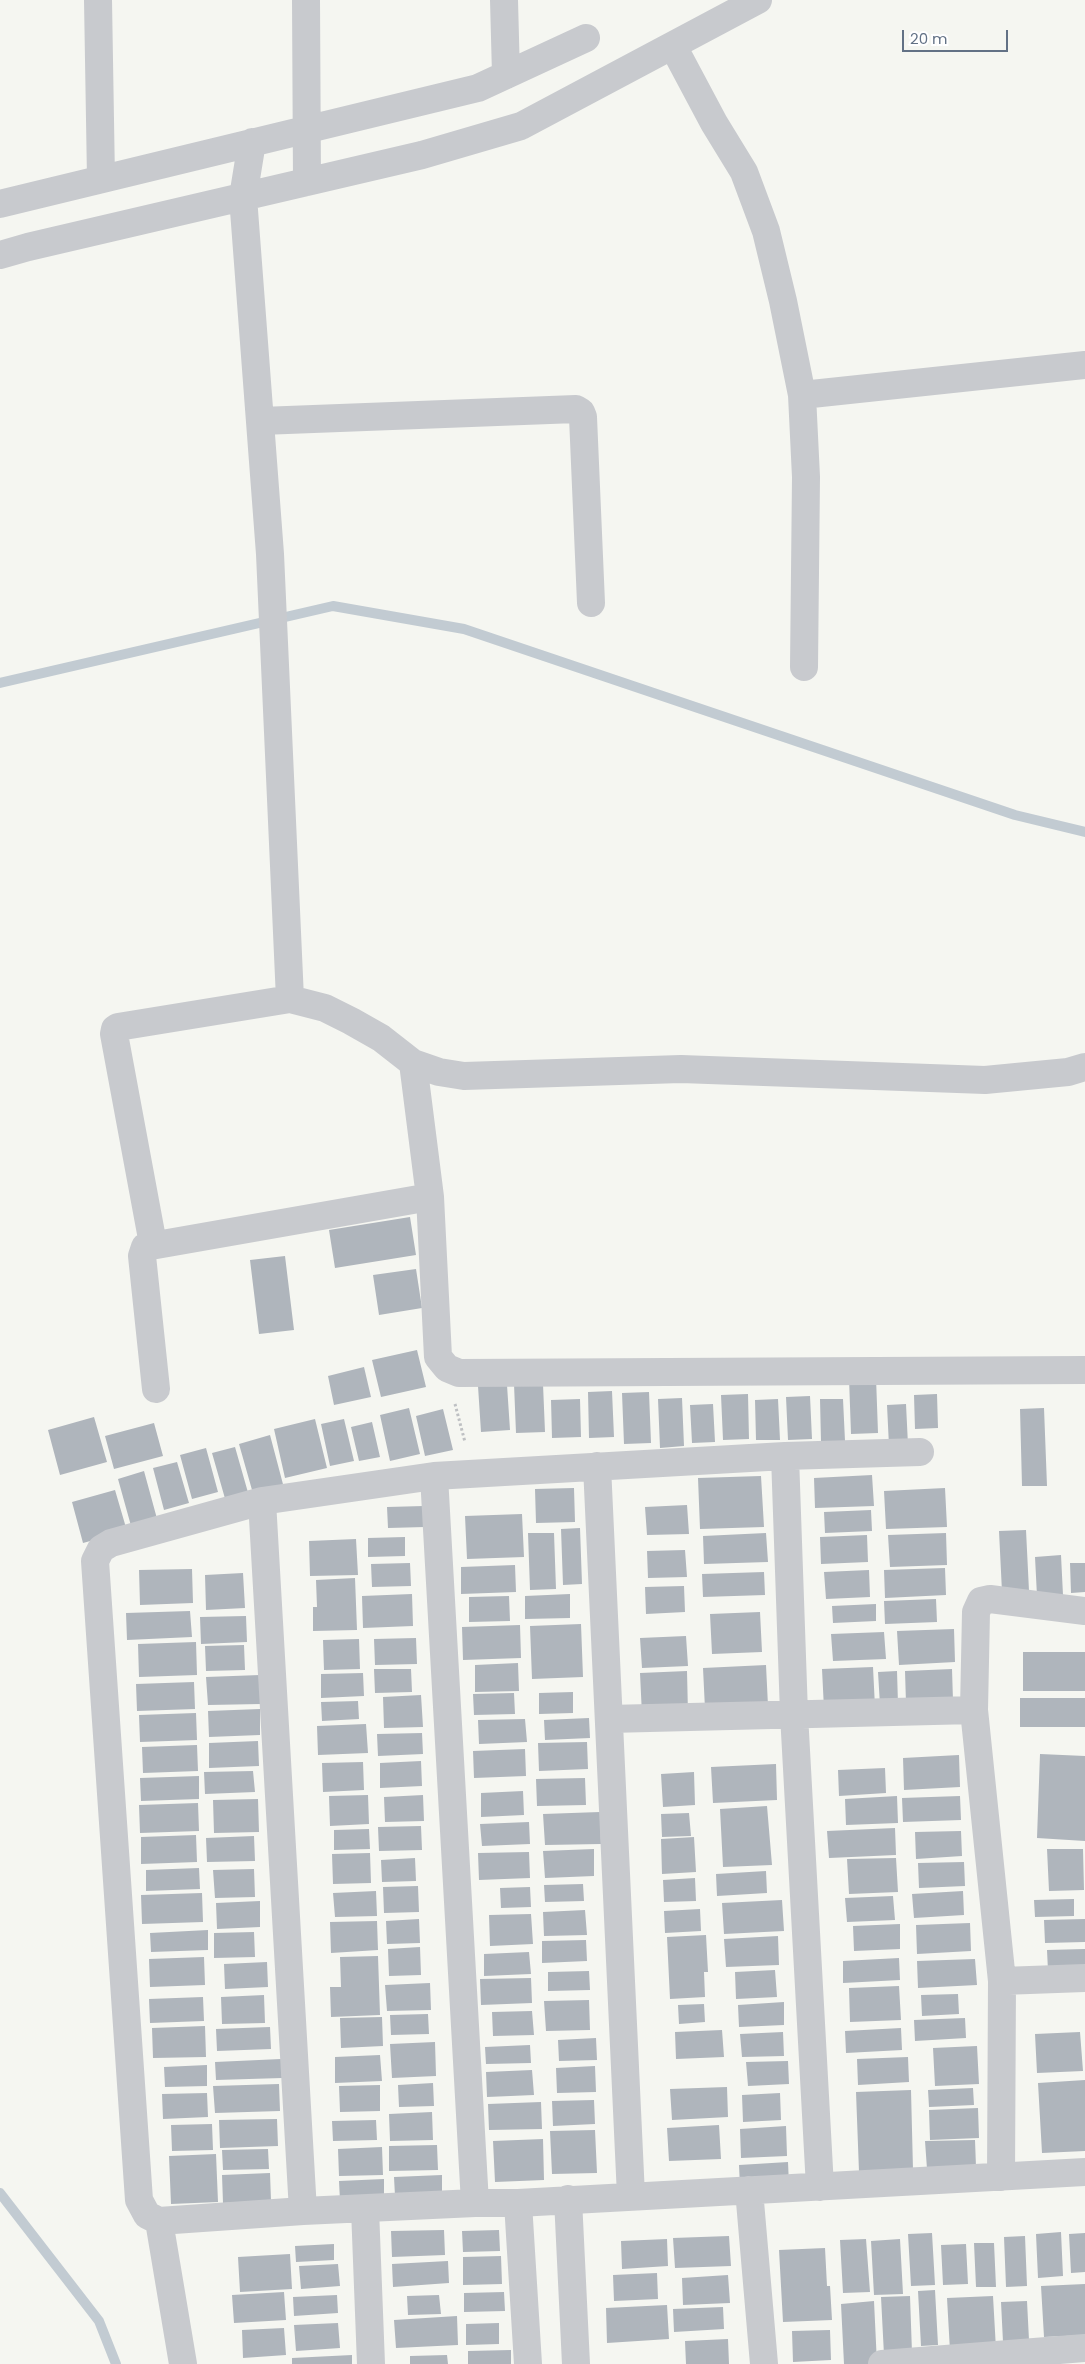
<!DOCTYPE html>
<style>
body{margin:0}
#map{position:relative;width:1085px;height:2364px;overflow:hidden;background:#f5f6f1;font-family:Poppins,sans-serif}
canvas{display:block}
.scale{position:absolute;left:902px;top:30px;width:106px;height:22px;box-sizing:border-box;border:2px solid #627185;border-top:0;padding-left:6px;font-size:15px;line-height:18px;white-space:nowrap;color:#627185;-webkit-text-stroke:4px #fff;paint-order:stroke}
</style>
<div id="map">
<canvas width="1085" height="2364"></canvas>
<div class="scale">20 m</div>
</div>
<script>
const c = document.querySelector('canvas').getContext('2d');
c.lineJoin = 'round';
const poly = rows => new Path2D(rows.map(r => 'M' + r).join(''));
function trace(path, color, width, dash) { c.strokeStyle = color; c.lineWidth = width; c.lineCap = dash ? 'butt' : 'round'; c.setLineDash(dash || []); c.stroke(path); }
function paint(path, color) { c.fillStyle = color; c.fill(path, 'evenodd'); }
trace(poly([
 [0,683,333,606,464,629,1015,815,1085,832],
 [0,2193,99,2321,116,2364]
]), '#c2cbd2', 10);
paint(poly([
 [410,1217,416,1255,335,1268,329,1230],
 [285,1256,294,1330,259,1334,250,1260],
 [416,1269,422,1308,379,1315,373,1275],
 [417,1350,426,1387,381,1397,372,1360],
 [364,1367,371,1397,334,1405,328,1376],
 [876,1377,878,1433,851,1434,849,1378],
 [514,1384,543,1384,545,1432,516,1433],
 [507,1385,510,1430,481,1432,478,1386],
 [612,1391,614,1437,589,1438,588,1392],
 [649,1392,651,1443,624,1444,622,1393],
 [748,1394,749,1439,723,1440,721,1395],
 [937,1394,938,1428,915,1429,914,1395],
 [810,1396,812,1439,788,1440,786,1397],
 [682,1398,684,1446,660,1448,658,1399],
 [580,1399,581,1437,552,1438,551,1400],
 [778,1399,780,1440,756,1440,755,1400],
 [820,1399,843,1399,845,1441,821,1442],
 [713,1404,715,1442,692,1443,690,1405],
 [906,1404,908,1445,889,1446,887,1405],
 [409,1408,420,1454,390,1461,380,1415],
 [1044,1408,1047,1486,1022,1486,1020,1409],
 [443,1409,453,1450,425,1456,416,1416],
 [94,1417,107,1462,60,1475,48,1430],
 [315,1419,327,1468,285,1478,274,1429],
 [344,1419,354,1461,330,1466,321,1424],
 [372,1422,380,1457,359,1461,351,1427],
 [154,1423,163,1456,114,1469,105,1436],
 [270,1435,284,1488,254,1497,239,1444],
 [235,1447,249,1496,226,1502,212,1453],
 [206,1448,218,1492,192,1499,180,1455],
 [177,1462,189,1503,164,1510,153,1468],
 [144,1471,159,1526,133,1533,118,1479],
 [872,1475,874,1506,815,1508,814,1478],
 [761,1476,764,1527,700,1529,698,1478],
 [574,1488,575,1522,536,1523,535,1489],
 [945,1488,947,1527,886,1529,884,1491],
 [115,1490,127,1531,83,1543,72,1502],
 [687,1505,689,1534,647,1535,645,1507],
 [424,1506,425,1527,388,1528,387,1507],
 [871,1510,872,1531,825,1533,824,1512],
 [522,1514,524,1557,467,1559,465,1516],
 [580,1528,582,1584,563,1585,561,1529],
 [1026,1530,1029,1591,1002,1592,999,1531],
 [528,1533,554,1533,556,1589,530,1590],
 [766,1533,768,1562,704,1564,703,1536],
 [946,1533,947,1565,890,1567,888,1535],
 [867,1535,868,1562,821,1564,820,1537],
 [405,1537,405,1556,368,1557,368,1538],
 [356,1539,358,1575,310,1576,309,1541],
 [685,1550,687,1577,648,1578,647,1551],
 [1061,1555,1063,1595,1037,1596,1035,1557],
 [410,1563,411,1586,372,1587,371,1564],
 [1070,1563,1085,1563,1085,1592,1071,1593],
 [515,1565,516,1592,461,1594,461,1567],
 [945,1568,946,1595,885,1598,884,1570],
 [192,1569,193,1603,140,1605,139,1570],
 [869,1570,870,1597,826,1599,824,1572],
 [764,1572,765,1595,703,1597,702,1574],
 [243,1573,245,1608,206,1610,205,1575],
 [355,1578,357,1630,313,1631,313,1607,317,1607,316,1580],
 [684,1586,685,1612,646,1614,645,1587],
 [412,1594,413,1626,363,1628,362,1596],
 [570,1594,570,1618,525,1619,525,1596],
 [509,1596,510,1621,469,1622,469,1597],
 [936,1599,937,1622,885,1624,884,1601],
 [876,1604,876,1621,833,1623,832,1606],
 [190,1611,192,1637,127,1640,126,1613],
 [760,1612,762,1652,712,1654,710,1614],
 [246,1616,247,1642,201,1644,200,1617],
 [581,1624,583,1677,532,1679,530,1626],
 [520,1625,521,1658,463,1660,462,1627],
 [954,1629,955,1662,899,1665,897,1631],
 [884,1632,886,1659,833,1661,831,1634],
 [686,1636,688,1666,642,1668,640,1638],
 [416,1638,417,1664,375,1665,374,1639],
 [359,1639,360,1669,324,1670,323,1640],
 [196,1642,197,1675,139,1677,138,1644],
 [244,1645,245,1670,206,1671,205,1646],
 [1023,1652,1085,1652,1085,1691,1023,1691],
 [518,1663,519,1691,475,1692,475,1665],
 [766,1665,768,1706,705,1709,703,1668],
 [873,1667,875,1707,824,1709,822,1669],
 [374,1669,411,1669,412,1692,375,1693],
 [952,1669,953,1701,906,1703,905,1671],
 [687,1671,688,1714,642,1715,640,1673],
 [897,1671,898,1704,880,1705,878,1672],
 [363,1673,364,1696,321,1698,321,1674],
 [260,1675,261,1704,208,1705,206,1677],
 [194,1682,195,1709,137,1711,136,1684],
 [573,1692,573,1713,539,1714,539,1693],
 [514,1693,515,1714,474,1715,473,1694],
 [421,1695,423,1727,384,1728,383,1697],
 [1020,1698,1085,1698,1085,1727,1020,1727],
 [358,1701,359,1719,322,1721,321,1702],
 [260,1709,260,1735,209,1737,208,1711],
 [196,1713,197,1740,140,1742,139,1715],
 [589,1718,590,1738,545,1740,544,1720],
 [525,1719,527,1742,479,1744,478,1720],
 [366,1724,368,1753,318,1755,317,1726],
 [422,1733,423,1754,378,1756,377,1734],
 [258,1741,259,1766,209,1768,209,1743],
 [587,1742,588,1769,539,1771,538,1743],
 [197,1745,198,1771,143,1773,142,1747],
 [525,1749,526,1776,474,1778,473,1751],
 [1040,1754,1085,1756,1085,1841,1037,1838],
 [959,1755,960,1787,904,1790,903,1758],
 [421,1761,422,1786,380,1788,380,1763],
 [363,1762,364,1790,323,1792,322,1763],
 [776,1764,777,1800,713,1803,711,1767],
 [885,1768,886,1793,839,1796,838,1770],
 [253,1771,255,1792,205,1794,204,1772],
 [694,1772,695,1805,663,1807,661,1774],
 [199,1776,199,1799,141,1801,140,1778],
 [585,1778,586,1805,537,1806,536,1779],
 [523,1791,524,1815,481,1817,481,1793],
 [368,1795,369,1824,330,1826,329,1796],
 [423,1795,424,1821,385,1822,384,1797],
 [897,1796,898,1823,846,1825,845,1799],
 [960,1796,961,1820,903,1822,902,1798],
 [258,1799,259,1832,214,1833,213,1800],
 [198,1803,199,1831,140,1833,139,1805],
 [767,1806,772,1865,723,1867,720,1809],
 [600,1812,601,1844,545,1845,543,1814],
 [689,1813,691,1836,662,1837,661,1814],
 [529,1822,530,1844,482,1846,480,1824],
 [421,1826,422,1850,379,1851,378,1827],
 [895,1828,896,1855,829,1858,827,1831],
 [369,1829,370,1849,334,1850,334,1830],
 [961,1831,962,1856,916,1859,915,1832],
 [196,1835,197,1862,141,1864,141,1837],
 [254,1836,255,1861,207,1862,206,1838],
 [694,1837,696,1872,662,1874,661,1839],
 [594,1849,594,1876,545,1878,543,1851],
 [1047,1849,1083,1849,1084,1890,1049,1891],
 [529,1852,530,1878,479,1880,478,1853],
 [370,1853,371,1883,333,1884,332,1854],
 [415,1858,416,1881,382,1882,381,1860],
 [896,1858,898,1892,849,1894,847,1859],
 [964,1862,965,1886,919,1888,918,1863],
 [199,1868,200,1889,146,1891,146,1870],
 [254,1869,255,1897,215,1898,213,1870],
 [766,1871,767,1893,717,1896,716,1874],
 [695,1878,696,1901,664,1902,663,1880],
 [583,1884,584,1901,545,1902,544,1885],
 [418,1886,419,1912,384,1913,383,1887],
 [530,1887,531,1907,501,1908,500,1888],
 [376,1891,377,1916,335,1917,333,1893],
 [963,1891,964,1915,914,1918,912,1894],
 [202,1893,203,1922,142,1924,141,1895],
 [893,1896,895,1920,847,1922,845,1898],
 [1074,1899,1074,1916,1035,1917,1034,1900],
 [782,1900,784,1931,724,1934,722,1903],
 [260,1901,260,1927,217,1929,216,1903],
 [700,1909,701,1931,665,1933,664,1911],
 [585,1910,587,1935,544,1936,543,1912],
 [531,1914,533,1944,490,1946,489,1915],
 [419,1919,420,1943,387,1944,386,1921],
 [1085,1919,1085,1942,1045,1943,1044,1920],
 [377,1921,378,1950,331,1953,330,1922],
 [970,1923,971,1951,917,1954,916,1925],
 [900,1924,900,1949,854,1951,853,1926],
 [208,1930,208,1950,151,1952,150,1933],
 [254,1932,255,1957,214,1958,214,1933],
 [706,1935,708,1972,704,1972,705,1997,670,1999,667,1937],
 [778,1936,779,1965,726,1967,724,1939],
 [586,1940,587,1961,542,1963,542,1941],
 [420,1947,421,1975,389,1976,388,1949],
 [1085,1949,1085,1970,1048,1971,1047,1950],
 [529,1952,531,1974,484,1976,484,1954],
 [378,1956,380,2015,331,2017,330,1987,341,1987,340,1957],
 [204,1957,205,1985,150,1987,149,1959],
 [899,1958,900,1980,843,1983,843,1961],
 [975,1959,977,1985,918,1988,917,1961],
 [267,1962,268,1987,225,1989,224,1964],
 [775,1970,777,1997,736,1999,735,1972],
 [589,1971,590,1990,548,1991,548,1972],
 [531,1978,532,2003,481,2005,480,1979],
 [430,1983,431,2010,387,2011,385,1985],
 [899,1986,901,2020,850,2022,849,1988],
 [958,1994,959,2014,922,2016,921,1995],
 [264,1995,265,2023,222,2024,221,1997],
 [203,1997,204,2021,150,2023,149,1999],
 [589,2000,590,2030,546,2031,544,2001],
 [784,2002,784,2025,739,2027,738,2005],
 [704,2004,705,2022,679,2024,678,2005],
 [532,2011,534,2035,493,2036,492,2012],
 [428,2014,429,2034,391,2035,390,2015],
 [382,2017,383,2046,341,2048,340,2018],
 [965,2018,966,2038,915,2041,914,2020],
 [205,2026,206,2057,153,2058,152,2028],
 [270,2027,271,2049,217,2051,216,2029],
 [901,2028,902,2050,846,2053,845,2031],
 [722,2030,724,2057,676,2059,675,2032],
 [783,2032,784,2056,742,2057,740,2034],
 [1080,2032,1083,2071,1037,2073,1035,2034],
 [596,2038,597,2060,559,2061,558,2040],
 [435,2042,436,2076,392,2078,390,2044],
 [530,2045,531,2063,486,2064,485,2047],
 [977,2046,979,2084,935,2086,933,2048],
 [380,2055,382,2081,335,2083,335,2057],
 [908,2057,909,2082,858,2085,857,2059],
 [281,2059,282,2078,216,2080,215,2062],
 [788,2061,789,2084,748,2086,746,2062],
 [207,2065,207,2086,165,2087,164,2067],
 [595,2066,596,2092,557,2093,556,2068],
 [532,2070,534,2095,487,2097,486,2072],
 [1085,2080,1085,2151,1042,2153,1038,2083],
 [433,2083,434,2106,399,2107,398,2085],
 [279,2084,280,2111,215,2113,213,2086],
 [380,2085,380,2111,340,2112,339,2086],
 [727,2087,728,2117,672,2120,670,2089],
 [973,2088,974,2105,929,2107,928,2090],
 [911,2090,913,2170,859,2172,856,2092],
 [207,2093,208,2117,163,2119,162,2094],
 [780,2093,781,2120,743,2122,742,2095],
 [594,2100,595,2124,553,2126,552,2101],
 [541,2102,542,2129,489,2130,488,2104],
 [978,2108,979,2138,930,2140,929,2110],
 [432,2112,433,2140,390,2141,389,2114],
 [277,2119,278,2146,220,2148,219,2120],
 [376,2120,377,2140,333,2141,332,2121],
 [212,2124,213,2150,172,2151,171,2125],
 [719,2125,721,2159,669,2161,667,2128],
 [786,2126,787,2156,741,2158,740,2129],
 [595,2130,597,2173,552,2174,550,2131],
 [543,2139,544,2180,495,2182,493,2141],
 [975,2140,976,2167,927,2169,925,2141],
 [437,2145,438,2170,389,2171,389,2146],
 [382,2147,383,2175,339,2176,338,2149],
 [268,2149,269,2169,223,2170,222,2150],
 [216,2154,218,2202,171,2204,169,2156],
 [788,2162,789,2185,740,2187,739,2165],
 [270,2173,271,2201,223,2203,222,2175],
 [442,2175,442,2195,395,2196,394,2177],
 [384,2179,384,2199,340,2201,339,2181],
 [444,2230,445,2255,392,2257,391,2231],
 [499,2230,500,2251,463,2252,462,2231],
 [1061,2232,1063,2276,1038,2278,1036,2234],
 [932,2233,935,2285,911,2286,908,2234],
 [1085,2233,1085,2272,1071,2273,1069,2234],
 [729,2236,731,2266,675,2268,673,2238],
 [1025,2236,1027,2286,1006,2287,1004,2237],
 [667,2239,668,2266,622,2269,621,2241],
 [866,2239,870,2292,843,2293,840,2240],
 [900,2239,903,2294,874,2295,871,2241],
 [974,2243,994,2243,996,2287,976,2287],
 [334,2244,334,2260,296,2262,295,2246],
 [966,2244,968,2284,943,2285,941,2245],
 [825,2248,827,2286,830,2286,832,2320,783,2322,779,2250],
 [290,2254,292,2289,240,2292,238,2257],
 [501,2256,502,2284,463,2285,463,2257],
 [448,2261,449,2283,393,2287,392,2264],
 [338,2264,340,2286,301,2289,299,2266],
 [657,2273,658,2299,614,2301,613,2275],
 [728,2275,730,2303,683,2305,682,2278],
 [1085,2284,1085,2335,1044,2337,1041,2286],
 [935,2290,938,2345,921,2346,918,2291],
 [284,2292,286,2320,234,2323,232,2295],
 [504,2292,505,2311,464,2312,464,2293],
 [337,2295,338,2313,294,2316,293,2297],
 [439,2295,441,2314,408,2315,407,2296],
 [910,2296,912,2353,884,2355,881,2297],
 [993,2296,996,2349,950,2351,947,2298],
 [874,2301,877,2364,844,2364,841,2304],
 [1027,2301,1029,2340,1003,2342,1001,2302],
 [667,2305,669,2339,607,2343,606,2308],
 [723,2307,724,2329,674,2332,673,2309],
 [457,2316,458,2345,396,2348,394,2320],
 [338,2323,340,2348,296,2351,294,2325],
 [499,2323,499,2344,466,2345,466,2324],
 [284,2328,286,2355,243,2358,242,2330],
 [830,2330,831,2360,793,2362,792,2331],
 [728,2339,729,2364,686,2364,685,2341],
 [511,2350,511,2364,468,2364,468,2351],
 [352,2355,352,2364,292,2364,292,2358],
 [447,2355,448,2364,410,2364,410,2356]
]), '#afb5bc');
trace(poly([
 [455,1404,465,1442]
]), '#bec0c3', 3, [2.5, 2.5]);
trace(poly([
 [98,0,101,179],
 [306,0,307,182],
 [504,0,506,75],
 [673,46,714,123,744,172,766,231,783,301,802,395,806,477,804,667],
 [252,142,243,197,270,554,290,999],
 [0,204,478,88,586,38],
 [0,255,28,247,422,155,521,126,758,0],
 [802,395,1085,365],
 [261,421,576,409,581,412,583,417,591,603],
 [413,1063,430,1197,438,1357,447,1368,459,1373,1085,1370],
 [153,1244,114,1034,115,1029,118,1027,290,999,325,1008,351,1021,381,1038,413,1063,439,1072,464,1076,681,1069,985,1080,1068,1072,1085,1067],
 [156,1389,142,1256,145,1247,430,1197],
 [920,1452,785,1456,434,1476,262,1501,111,1543,101,1549,95,1561,139,2200,147,2215,159,2221,303,2211,475,2203,518,2203,1085,2172],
 [785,1456,794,1714,820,2187],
 [597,1466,631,2196],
 [434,1476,475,2203],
 [262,1501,303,2211],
 [609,1719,974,1710],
 [1002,1981,1085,1978],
 [1001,2177,1002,1981,974,1710,976,1612,981,1601,990,1599,1085,1611],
 [749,2190,764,2364],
 [568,2199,576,2364],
 [518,2203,528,2364],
 [365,2209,371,2364],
 [159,2221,183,2364],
 [882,2364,1085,2348]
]), '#c8cace', 28);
</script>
